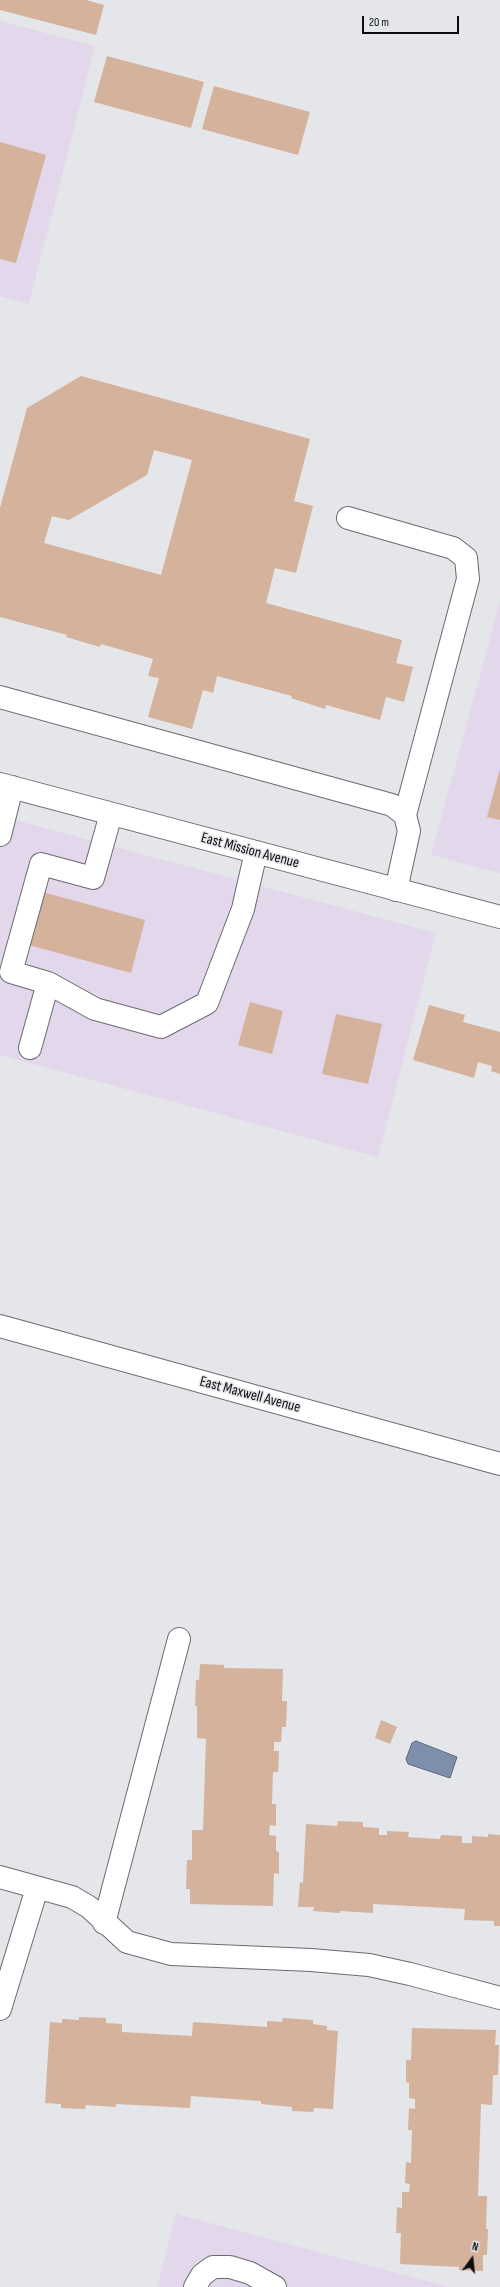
<!DOCTYPE html>
<style>
body{margin:0}
#map{position:relative;width:500px;height:2287px;overflow:hidden;background:#e4e6ea;font-family:"Sofia Sans Condensed",sans-serif}
canvas{display:block}
.north{position:absolute;left:452px;top:2239px;width:40px;height:40px;-webkit-text-stroke:3px #e4e6ea;paint-order:stroke;rotate:15deg;font-size:11px;font-weight:700;line-height:16px;text-align:center;color:#0c0d0e}
.north::after{content:'';display:block;margin:auto;width:14px;height:18px;background:#0c0d0e;clip-path:polygon(50% 0,100% 100%,50% 72%,0 100%)}
.scale{position:absolute;left:362px;top:16px;width:97px;height:18px;box-sizing:border-box;border:2px solid #0c0d0e;border-top:0;padding-left:5px;font-size:12px;line-height:14px;white-space:nowrap;color:#0c0d0e;-webkit-text-stroke:3px #e4e6ea;paint-order:stroke}
</style>
<div id="map">
<canvas width="500" height="2287"></canvas>
<div class="north">N</div>
<div class="scale">20 m</div>
</div>
<script>
const c = document.querySelector('canvas').getContext('2d');
c.lineJoin = 'round';
function paint(path, color) { c.fillStyle = color; c.fill(path, 'evenodd'); }
const poly = rows => new Path2D(rows.map(r => 'M' + r).join(''));
function trace(path, color, width, dash) { c.strokeStyle = color; c.lineWidth = width; c.lineCap = dash ? 'butt' : 'round'; c.setLineDash(dash || []); c.stroke(path); }
function write(font, color, halo, rows, align = 'center') {
  c.font = font + ' "Sofia Sans Condensed",sans-serif'; c.lineWidth = 3; c.setLineDash([]); c.textBaseline = 'middle'; c.strokeStyle = halo; c.fillStyle = color; for (const [text, x, y, turn = 0] of rows) {
    c.save(); c.translate(x, y); c.rotate((+turn || 0) * Math.PI / 180); c.textAlign = isNaN(turn) ? turn : align; if (halo) c.strokeText(text, 0, 0); c.fillText(text, 0, 0); c.restore();
  }
}
paint(poly([
 [0,21,95,46,29,304,0,296],
 [500,602,500,873,431,855],
 [0,816,436,933,378,1157,0,1055],
 [176,2214,449,2287,157,2287]
]), '#e3d7eb');
const water = poly([
 [416,1741,457,1757,450,1778,408,1764,406,1759,412,1743,416,1741]
]);
paint(water, '#7d8fad');
trace(water, '#5b687d', 1);
paint(poly([
 [0,0,86,0,104,5,96,35,0,10],
 [107,56,204,82,191,128,94,102],
 [214,86,310,112,298,155,202,129],
 [0,142,46,155,16,263,0,259],
 [81,376,310,439,294,501,313,506,296,573,275,568,266,603,402,640,396,663,413,667,404,702,386,697,380,720,326,705,325,709,291,698,292,696,217,676,213,693,203,690,192,729,148,717,159,678,148,676,153,659,101,644,100,647,66,637,67,635,0,617,0,508,27,408],
 [154,450,192,460,161,575,44,543,52,516,69,520,147,475],
 [500,769,500,820,487,817],
 [39,891,145,920,131,973,25,944],
 [250,1002,283,1011,272,1054,238,1045],
 [429,1005,465,1015,463,1022,500,1032,500,1074,491,1071,492,1066,478,1062,474,1078,413,1060],
 [336,1014,382,1024,368,1084,322,1074],
 [200,1664,224,1665,224,1668,283,1669,282,1701,287,1701,286,1727,282,1727,281,1742,274,1742,274,1751,279,1751,278,1772,273,1772,272,1804,276,1804,276,1826,270,1825,269,1835,276,1836,276,1851,279,1852,279,1874,274,1873,273,1906,190,1904,190,1889,186,1889,187,1860,192,1860,192,1830,203,1830,206,1739,197,1738,197,1706,195,1706,196,1680,199,1680],
 [381,1720,397,1727,390,1744,375,1738],
 [338,1821,363,1822,363,1827,379,1828,379,1835,387,1835,387,1831,409,1832,408,1837,440,1839,441,1835,462,1836,462,1843,472,1843,472,1836,488,1837,488,1834,500,1835,500,1926,494,1926,494,1921,464,1920,465,1909,373,1904,373,1913,340,1911,340,1913,313,1911,314,1907,298,1907,300,1882,303,1883,306,1824,337,1826],
 [79,2017,106,2018,106,2023,122,2024,122,2032,192,2036,193,2022,267,2027,267,2021,282,2022,283,2018,313,2020,313,2024,327,2026,327,2030,338,2031,333,2109,314,2108,313,2112,292,2111,292,2107,261,2104,261,2101,191,2096,190,2108,116,2104,116,2107,86,2105,85,2109,61,2108,61,2104,45,2103,50,2022,62,2023,62,2019,79,2020],
 [412,2028,496,2030,495,2045,499,2045,498,2075,493,2075,492,2105,481,2104,478,2196,487,2196,486,2229,488,2229,487,2255,483,2255,483,2271,459,2270,459,2267,400,2264,401,2233,396,2233,397,2207,402,2208,402,2192,409,2192,410,2184,405,2183,406,2162,411,2163,412,2130,408,2130,409,2108,415,2109,415,2099,409,2098,409,2083,406,2082,406,2060,411,2060]
]), '#d4b29c');
const minor = poly([
 [348,518,453,548,466,558,468,579,405,815],
 [0,697,392,805,405,815,409,831,396,890],
 [0,784,500,917],
 [0,835,12,787],
 [48,983,95,1009,161,1027,207,1003,243,909,256,852],
 [30,1048,48,983,11,972,41,864,93,878,111,814],
 [0,1326,500,1464],
 [0,1877,72,1897,89,1907,127,1942,171,1954,311,1960,369,1965,410,1974,500,1998],
 [104,1923,179,1639],
 [0,2009,37,1888],
 [195,2287,202,2275,213,2267,230,2267,250,2273,275,2287]
]);
trace(minor, '#696b6f', 24);
trace(minor, '#fff', 22);
write('15px', '#0c0d0e', '#e4e6ea', [
 ["East Mission Avenue",250,851,15],
 ["East Maxwell Avenue",250,1395,15]
]);
</script>
